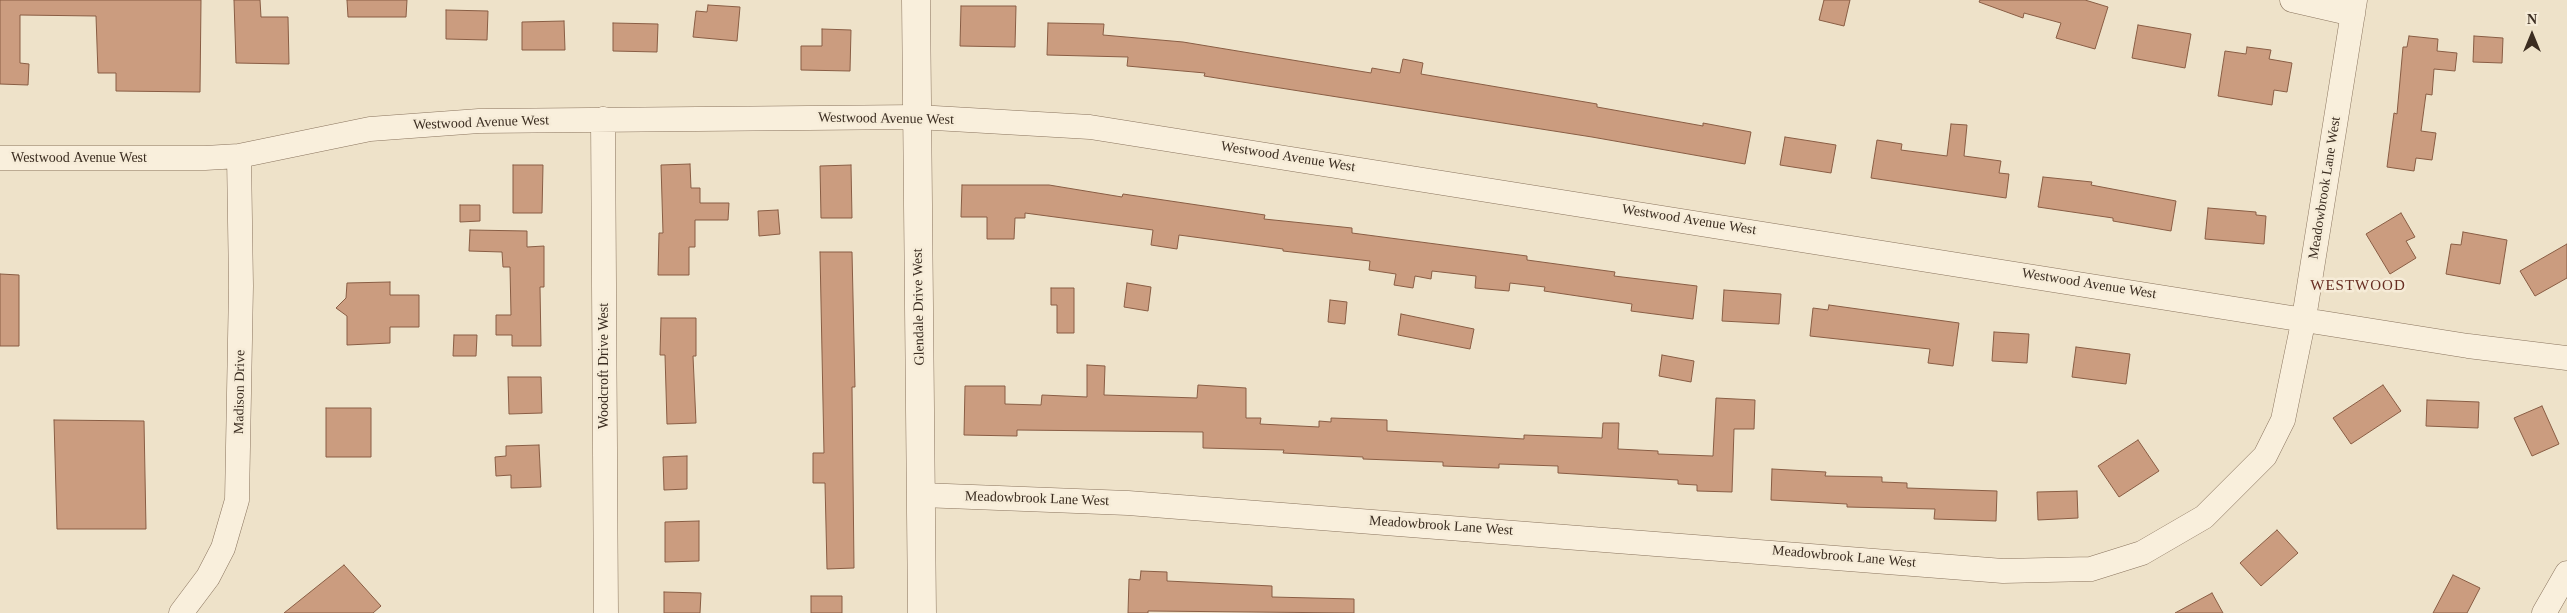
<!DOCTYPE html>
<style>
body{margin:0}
#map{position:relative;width:2567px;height:613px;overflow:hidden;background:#eee2c9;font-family:"Times New Roman",serif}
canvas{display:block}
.north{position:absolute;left:2507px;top:10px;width:50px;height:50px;-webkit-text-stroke:4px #f6ecd8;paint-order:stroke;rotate:0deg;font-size:14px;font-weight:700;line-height:20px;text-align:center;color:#3b2d21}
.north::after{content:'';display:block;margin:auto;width:18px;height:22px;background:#3b2d21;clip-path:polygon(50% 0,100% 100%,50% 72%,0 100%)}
</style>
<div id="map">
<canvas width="2567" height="613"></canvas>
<div class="north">N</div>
</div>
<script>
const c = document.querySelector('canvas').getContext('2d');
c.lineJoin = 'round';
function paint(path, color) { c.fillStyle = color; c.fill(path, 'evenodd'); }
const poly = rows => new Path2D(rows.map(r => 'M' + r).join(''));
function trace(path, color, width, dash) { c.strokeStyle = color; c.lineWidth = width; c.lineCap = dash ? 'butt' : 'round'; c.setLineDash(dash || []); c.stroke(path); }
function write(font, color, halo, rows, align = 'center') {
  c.font = font + ' "Times New Roman",serif'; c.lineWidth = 5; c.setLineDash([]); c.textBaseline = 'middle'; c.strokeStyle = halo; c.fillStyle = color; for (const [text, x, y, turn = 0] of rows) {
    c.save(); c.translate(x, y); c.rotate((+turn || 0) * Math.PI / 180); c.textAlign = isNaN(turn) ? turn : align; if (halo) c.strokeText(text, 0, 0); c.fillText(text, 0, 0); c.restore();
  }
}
const building = poly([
 [0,0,201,0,200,92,116,91,116,73,98,73,96,16,20,15,20,63,29,64,28,85,0,84,0,0],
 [234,0,260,0,261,17,288,17,289,64,236,63,234,0],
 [347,0,407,0,406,17,348,17,347,0],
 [1824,0,1850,0,1844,26,1819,20,1824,0],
 [1980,0,2085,0,2108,7,2095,49,2056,38,2061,23,2024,13,2023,18,1979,2,1980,0],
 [708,5,740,7,737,41,693,37,696,11,707,12,708,5],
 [961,6,1016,6,1015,47,960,46,961,6],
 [446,10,488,11,487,40,446,39,446,10],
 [564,21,565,50,522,50,522,22,564,21],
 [613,23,658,24,657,52,613,51,613,23],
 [1048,23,1104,24,1103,35,1183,42,1371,73,1372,68,1400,73,1403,59,1423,63,1421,74,1597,104,1597,107,1703,126,1703,123,1751,132,1745,164,1592,137,1204,76,1205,73,1127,66,1128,57,1047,55,1048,23],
 [2138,25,2191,34,2185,68,2132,58,2138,25],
 [822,29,851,30,850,71,801,70,801,46,822,46,822,29],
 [2409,36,2438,39,2437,51,2457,53,2455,71,2434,69,2432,95,2426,94,2421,131,2436,133,2432,160,2416,158,2414,171,2387,167,2394,113,2397,114,2403,47,2407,47,2409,36],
 [2474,36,2503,38,2502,63,2473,62,2474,36],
 [2247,47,2271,50,2269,59,2292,63,2287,92,2274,90,2272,105,2218,96,2225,51,2246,54,2247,47],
 [1951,124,1967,125,1964,156,2001,161,1999,173,2009,174,2006,198,1871,178,1877,140,1902,144,1901,150,1947,156,1951,124],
 [1785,137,1836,145,1831,173,1780,165,1785,137],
 [690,164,691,188,700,188,700,203,729,203,728,220,695,220,695,247,689,247,689,275,658,275,659,233,663,233,661,165,690,164],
 [513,165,543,165,542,213,513,213,513,165],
 [851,165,852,218,821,218,820,166,851,165],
 [2043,177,2092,182,2091,185,2176,201,2171,231,2113,221,2113,218,2038,207,2043,177],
 [962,185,1049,185,1122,197,1123,194,1265,215,1264,219,1352,228,1352,233,1527,256,1527,260,1615,272,1614,276,1697,286,1693,319,1631,311,1632,304,1544,291,1545,287,1510,283,1509,291,1475,288,1476,276,1432,271,1431,279,1415,276,1413,288,1394,285,1396,274,1369,270,1370,261,1283,251,1283,249,1179,235,1177,249,1151,245,1153,230,1025,213,1025,218,1015,218,1014,239,987,239,987,217,961,217,962,185],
 [460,205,480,205,480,221,460,222,460,205],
 [2208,208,2256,212,2256,215,2266,216,2264,244,2205,239,2208,208],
 [778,210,780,234,759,236,758,211,778,210],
 [2401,213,2415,237,2406,241,2416,258,2390,274,2366,234,2401,213],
 [470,230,527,231,527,247,544,246,544,287,540,287,541,346,512,346,512,335,496,335,496,315,511,315,510,267,503,267,502,252,469,251,470,230],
 [2463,232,2507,240,2500,284,2446,274,2451,244,2461,245,2463,232],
 [2567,244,2567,278,2535,296,2520,271,2567,244],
 [820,252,852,252,855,387,852,387,854,568,827,569,825,483,813,483,813,453,824,453,820,252],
 [0,274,19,275,19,346,0,346,0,274],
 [390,282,390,295,419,295,419,327,390,327,390,343,347,345,347,316,336,308,346,298,347,283,390,282],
 [1127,283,1151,287,1148,311,1124,307,1127,283],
 [1051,288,1074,288,1074,333,1057,333,1057,305,1051,305,1051,288],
 [1724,290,1781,294,1779,324,1722,321,1724,290],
 [1330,300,1347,302,1345,324,1328,322,1330,300],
 [1829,305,1959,323,1953,366,1928,363,1930,349,1810,336,1813,308,1828,310,1829,305],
 [1401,314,1474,329,1470,349,1398,335,1401,314],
 [661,318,696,318,696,356,693,356,696,423,667,424,665,355,660,355,661,318],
 [1994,332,2029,334,2027,363,1992,361,1994,332],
 [454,335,477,335,476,356,453,356,454,335],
 [2076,347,2130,354,2126,384,2072,377,2076,347],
 [1662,355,1694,361,1691,382,1659,376,1662,355],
 [1087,365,1105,366,1104,395,1197,398,1198,385,1246,388,1246,418,1261,418,1260,424,1319,427,1319,421,1331,422,1331,418,1387,420,1387,431,1524,439,1524,435,1602,438,1603,423,1619,423,1618,449,1658,451,1658,454,1713,456,1716,398,1755,400,1754,429,1734,429,1732,492,1697,491,1697,485,1678,484,1678,480,1558,473,1558,466,1499,464,1499,468,1443,466,1443,462,1363,459,1363,457,1283,453,1284,450,1203,448,1203,432,1017,430,1017,436,964,435,965,386,1005,386,1005,404,1041,405,1042,395,1087,397,1087,365],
 [508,377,541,377,542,413,509,414,508,377],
 [2383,385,2401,411,2351,444,2333,418,2383,385],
 [2427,400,2479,402,2478,428,2426,426,2427,400],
 [2542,406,2559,444,2532,456,2514,418,2542,406],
 [326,408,371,408,371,457,326,457,326,408],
 [54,420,144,421,146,529,57,529,54,420],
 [2138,440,2159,471,2119,497,2098,466,2138,440],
 [539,445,541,487,511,488,511,475,496,476,495,457,506,456,506,446,539,445],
 [687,456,687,489,664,490,663,457,687,456],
 [1772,469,1826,472,1825,476,1882,477,1882,482,1907,483,1907,488,1997,491,1996,521,1934,519,1935,509,1847,507,1847,504,1771,500,1772,469],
 [2077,491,2078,518,2038,520,2037,492,2077,491],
 [699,521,699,561,665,562,665,522,699,521],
 [2277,530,2298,553,2261,586,2240,563,2277,530],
 [344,565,381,606,373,613,284,613,344,565],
 [1141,571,1167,572,1167,581,1272,586,1272,597,1354,599,1354,613,1148,611,1148,613,1128,613,1129,579,1140,580,1141,571],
 [2453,575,2480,588,2467,613,2433,613,2453,575],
 [664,592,701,593,700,613,664,613,664,592],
 [2212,593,2223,613,2175,613,2212,593],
 [811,596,842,596,842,613,811,613,811,596]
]);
paint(building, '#cb9c7f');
trace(building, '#895d44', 1);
const minor = poly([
 [2292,0,2353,14],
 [603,119,606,613],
 [0,158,205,158,239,156,370,129,479,121,917,117,1090,127,2468,346,2567,358],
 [921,495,1128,503,2003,571,2091,569,2142,553,2204,517,2265,456,2283,420,2304,318,2355,0],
 [181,613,208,577,223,548,237,500,241,286,239,156],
 [2544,613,2567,573]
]);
const tertiary = poly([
 [916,0,922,613]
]);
trace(minor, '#8a745e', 25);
trace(tertiary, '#8a745e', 29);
trace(minor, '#f9efdc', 24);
trace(tertiary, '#f9efdc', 28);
write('14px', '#3b2d21', '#f6ecd8', [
 ["Westwood Avenue West",886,119,1],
 ["Westwood Avenue West",481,123,-2],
 ["Westwood Avenue West",1288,157,9],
 ["Westwood Avenue West",79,158],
 ["Meadowbrook Lane West",2325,188,-81],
 ["Westwood Avenue West",1689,220,9],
 ["Westwood Avenue West",2089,284,9],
 ["Glendale Drive West",919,307,-91],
 ["Woodcroft Drive West",604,366,-90],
 ["Madison Drive",240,392,-89],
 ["Meadowbrook Lane West",1037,499,2],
 ["Meadowbrook Lane West",1441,526,4],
 ["Meadowbrook Lane West",1844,557,5]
]);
c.letterSpacing = '1px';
write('15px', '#672d21', '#f6ecd8', [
 ["WESTWOOD",2358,286]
]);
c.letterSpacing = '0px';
</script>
